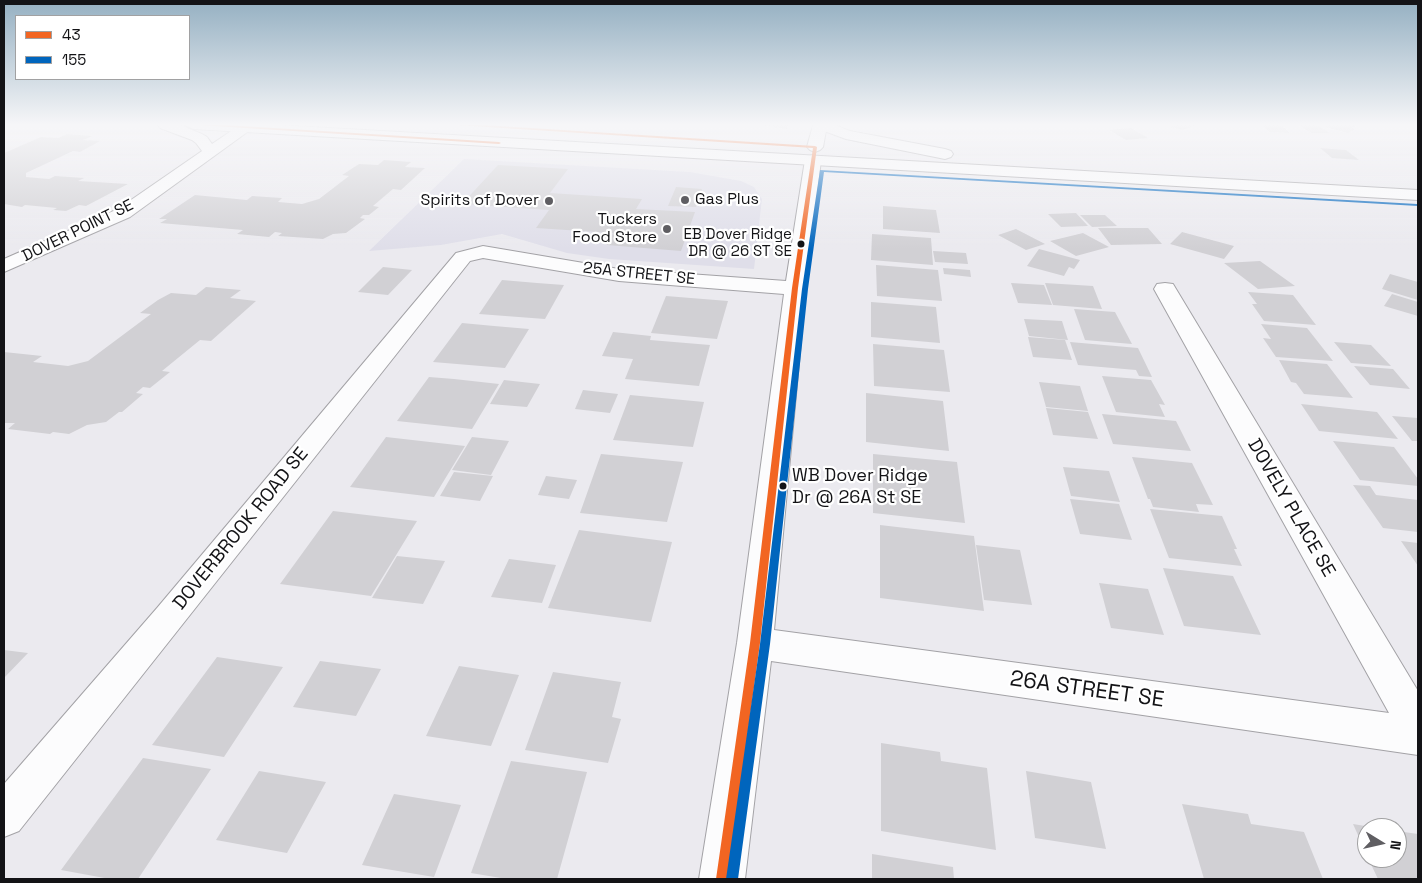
<!DOCTYPE html>
<style>
body{margin:0}
#map{position:relative;width:1422px;height:883px;overflow:hidden;background:#ebeaef;font-family:"Space Grotesk",sans-serif}
canvas{display:block}
.frame{position:absolute;inset:0;border:5px solid #131316;pointer-events:none}
.legend{position:absolute;left:15px;top:15px;width:175px;height:65px;box-sizing:border-box;background:#fff;border:1px solid #a1a1a2;margin:0;padding:6px 9px;list-style:none;font-size:15px;color:#131316}
.legend li{display:flex;align-items:center;gap:10px;height:25px}
.legend b{width:25px;border:1px solid #a1a1a2}
.north{position:absolute;left:1357px;top:818px;width:50px;height:50px;box-sizing:border-box;background:#fff;border:1px solid #a1a1a2;border-radius:50%;rotate:99deg;font-size:14px;font-weight:700;line-height:20px;text-align:center;color:#131316}
.north::after{content:'';display:block;margin:auto;width:18px;height:22px;background:#5f5e62;clip-path:polygon(50% 0,100% 100%,50% 72%,0 100%)}
</style>
<div id="map">
<canvas width="1422" height="883"></canvas>
<div class="frame"></div>
<ul class="legend">
<li><b style="height:6px;background:#f26522"></b>43</li>
<li><b style="height:6px;background:#0065bd"></b>155</li>
</ul>
<div class="north">N</div>
</div>
<script>
const c = document.querySelector('canvas').getContext('2d');
c.lineJoin = 'round';
function paint(path, color) { c.fillStyle = color; c.fill(path, 'evenodd'); }
const poly = rows => new Path2D(rows.map(r => 'M' + r).join(''));
function trace(path, color, width, dash) { c.strokeStyle = color; c.lineWidth = width; c.lineCap = dash ? 'butt' : 'round'; c.setLineDash(dash || []); c.stroke(path); }
function write(font, color, halo, rows, align = 'center') {
  c.font = font + ' "Space Grotesk",sans-serif'; c.lineWidth = 4.5; c.setLineDash([]); c.textBaseline = 'middle'; c.strokeStyle = halo; c.fillStyle = color; for (const [text, x, y, turn = 0] of rows) {
    c.save(); c.translate(x, y); c.rotate((+turn || 0) * Math.PI / 180); c.textAlign = isNaN(turn) ? turn : align; if (halo) c.strokeText(text, 0, 0); c.fillText(text, 0, 0); c.restore();
  }
}
paint(poly([
 [464,159,690,172,741,181,754,187,762,199,754,269,609,259,567,253,502,234,441,245,369,251]
]), '#dfdee9');
paint(poly([
 [760,125,788,125,787,129],
 [1175,125,1197,125,1183,130,1171,127],
 [1262,125,1281,125,1290,133,1269,132],
 [1297,125,1317,125,1330,133,1312,133],
 [1329,125,1358,125,1351,128,1356,129,1348,133,1325,127],
 [1131,128,1148,138,1126,140,1109,130],
 [67,134,92,136,83,140,100,141,80,152,73,151,26,173,26,177,49,179,55,176,84,178,78,181,128,184,86,206,79,205,66,211,53,210,57,208,25,205,22,207,4,204,4,153,41,137,58,138],
 [1320,148,1346,150,1359,160,1332,158],
 [384,160,411,162,405,167,425,168,401,190,393,189,373,206,379,207,369,215,363,215,360,218,365,219,346,233,333,234,323,239,278,236,282,233,275,232,269,237,237,234,243,230,160,223,167,219,159,219,195,195,247,200,252,196,282,198,278,202,302,204,319,199,349,176,342,175,359,164,378,165],
 [498,165,568,169,550,193,642,199,636,209,695,212,681,251,607,245,613,233,536,228,549,210,462,204],
 [676,187,702,189,696,207,668,206],
 [883,206,936,210,940,233,883,229],
 [1076,213,1088,226,1061,227,1048,214],
 [1080,215,1105,215,1117,226,1092,227],
 [1098,228,1148,228,1162,244,1111,245],
 [1016,229,1045,244,1026,250,998,235],
 [1182,232,1234,246,1224,259,1170,244],
 [1083,233,1109,247,1076,256,1050,241],
 [872,234,931,238,933,265,871,260],
 [1039,249,1080,260,1074,269,1069,267,1064,276,1027,266],
 [933,251,966,253,968,264,935,262],
 [1260,261,1295,286,1258,289,1224,263],
 [876,265,938,270,942,301,877,296],
 [383,267,412,270,388,295,358,292],
 [943,268,970,270,971,277,944,274],
 [1390,274,1418,282,1418,300,1382,289],
 [502,280,537,283,564,285,545,319,479,314],
 [1011,283,1044,285,1052,305,1018,303],
 [1045,283,1093,286,1102,309,1053,305],
 [206,287,241,290,230,298,256,301,211,341,200,340,162,371,170,372,150,388,143,387,136,393,143,394,122,412,119,412,106,422,87,425,69,434,53,432,50,434,8,429,15,423,4,423,4,352,42,356,33,362,68,366,88,361,151,314,140,313,158,300,171,293,196,295],
 [1248,292,1293,295,1316,325,1264,321,1252,304,1257,304],
 [1392,294,1418,302,1418,316,1384,306],
 [666,296,728,301,717,339,651,333],
 [871,302,936,307,940,343,871,337],
 [1074,309,1115,312,1132,344,1085,340],
 [1024,319,1062,321,1068,340,1029,336],
 [462,323,494,326,529,329,505,368,433,362],
 [1261,324,1307,328,1333,361,1276,357,1263,338,1271,339],
 [613,332,651,336,650,340,710,345,699,386,625,379,633,359,602,356],
 [1028,337,1065,340,1072,360,1033,357],
 [1070,342,1138,348,1152,377,1139,376,1136,370,1078,365],
 [1334,342,1371,345,1391,366,1351,363],
 [873,344,944,350,950,392,874,386],
 [1279,360,1327,364,1353,398,1304,394,1296,383,1291,382],
 [1354,366,1393,369,1410,389,1370,385],
 [1102,376,1151,380,1165,405,1159,404,1165,417,1116,412],
 [429,377,454,379,499,384,472,429,397,421],
 [504,380,540,384,527,407,490,404],
 [1039,382,1080,386,1088,411,1046,407],
 [583,390,618,394,610,413,575,409],
 [866,393,943,401,949,451,866,442],
 [630,395,704,402,693,447,613,440],
 [1301,404,1377,412,1398,439,1319,431],
 [1046,408,1088,412,1098,439,1053,435],
 [1102,414,1176,421,1191,451,1113,444],
 [1392,416,1418,418,1418,441,1412,441],
 [386,437,421,441,465,446,434,497,350,487],
 [472,437,509,441,491,475,452,470],
 [1333,441,1394,447,1418,479,1418,486,1360,480],
 [601,454,683,462,667,522,580,513],
 [873,454,957,462,965,523,873,513],
 [1132,457,1192,463,1213,505,1196,504,1199,512,1153,507,1150,499,1148,499],
 [1063,467,1109,471,1120,502,1071,496],
 [454,472,493,476,480,501,440,496],
 [546,476,577,480,569,499,538,495],
 [1353,485,1370,486,1376,495,1418,500,1418,532,1383,528],
 [1070,499,1119,504,1132,540,1080,534],
 [1150,509,1222,516,1237,549,1234,549,1242,566,1169,558],
 [333,511,417,521,371,596,280,584],
 [880,525,974,536,984,611,880,598],
 [579,530,672,542,651,622,548,608],
 [1401,541,1418,543,1418,566],
 [976,545,1020,550,1032,605,984,600],
 [397,556,445,561,423,604,372,598],
 [509,559,556,565,542,603,491,597],
 [1163,568,1233,576,1261,635,1184,626],
 [1099,583,1148,589,1164,635,1111,628],
 [4,650,28,653,4,678],
 [217,657,283,667,224,757,152,745],
 [320,661,381,669,356,716,293,707],
 [459,666,519,675,491,746,426,736],
 [553,672,621,682,612,717,621,719,608,763,525,750],
 [881,743,940,752,941,761,987,768,996,850,881,831],
 [143,758,211,769,138,879,110,879,61,870],
 [511,761,587,772,557,879,507,879,471,873],
 [259,771,326,782,287,853,216,840],
 [1026,771,1091,782,1106,849,1035,838],
 [394,794,461,805,434,877,362,865],
 [1182,804,1248,814,1251,824,1304,832,1323,879,1204,879],
 [1353,824,1371,827,1367,828,1367,855],
 [1397,831,1418,834,1418,879,1378,879,1368,858,1397,858],
 [872,854,953,867,954,879,872,879]
]), '#d1d0d4');
const minor = poly([
 [158,125,180,125,202,134,207,137,212,144,240,125,257,125,130,217,4,272,4,259,118,209,202,151,196,143,192,140,160,128,158,125],
 [813,125,827,125,823,147,820,150,815,152,810,150,807,147,813,125],
 [813,155,819,157,821,160,806,288,774,630,1389,713,1154,289,1157,284,1165,283,1173,284,1176,289,1418,691,1418,755,771,661,745,879,699,879,737,643,784,294,619,281,483,258,470,261,19,831,4,837,4,784,157,608,456,253,483,246,619,269,786,281,805,160,807,157,813,155]
]);
const tertiary = poly([
 [186,125,277,125,1418,190,1418,200,193,129,186,125],
 [814,125,835,125,850,131,945,149,951,151,953,154,951,157,945,159,846,139,816,128,814,125]
]);
trace(minor, '#a3a2a6', 2);
trace(tertiary, '#a3a2a6', 2);
paint(minor, '#fcfcfd');
paint(tertiary, '#fcfcfd');
paint(poly([
 [198,125,226,125,499,142,501,143,499,144,198,125],
 [456,125,484,125,815,146,817,147,798,288,760,643,728,879,716,879,750,643,792,288,813,148,456,125]
]), '#f26522');
paint(poly([
 [820,170,1417,204,1418,204,1418,206,824,172,808,289,770,644,738,879,726,879,760,644,802,289,820,170]
]), '#0065bd');
const sky = c.createLinearGradient(0, 0, 0, 249);
sky.addColorStop(0, '#95b0c2');
sky.addColorStop(0.5, '#f6f6f8');
sky.addColorStop(1, '#f6f6f800');
c.fillStyle = sky;
c.fillRect(0, 0, 1422, 249);
for (const [x, y, r, color] of [
 [685,200,5,"#5f5e62"],
 [549,201,5,"#5f5e62"],
 [667,229,5,"#5f5e62"],
 [801,244,4.5,"#131316"],
 [783,486,4.5,"#131316"]
]) { const dot = new Path2D(); dot.arc(x, y, r, 0, 2 * Math.PI); c.fillStyle = color; c.fill(dot); trace(dot, '#fff', 2); }
write('15px', '#131316', '#fff', [
 ["EB Dover Ridge",792,235],
 ["DR @ 26 ST SE",792,252]
], 'right');
write('16px', '#131316', '#fff', [
 ["Gas Plus",695,200,"left"],
 ["Spirits of Dover",539,201],
 ["Tuckers",657,220],
 ["Food Store",657,238]
], 'right');
write('16px', '#131316', '#fff', [
 ["DOVER POINT SE",78,231,-26],
 ["25A STREET SE",639,274,6]
]);
write('18px', '#131316', '#fff', [
 ["WB Dover Ridge",792,476],
 ["Dr @ 26A St SE",792,498]
], 'left');
write('19px', '#131316', '#fff', [
 ["DOVELY PLACE SE",1291,508,60],
 ["DOVERBROOK ROAD SE",241,529,-51]
]);
write('22px', '#131316', '#fff', [
 ["26A STREET SE",1087,690,8]
]);
</script>
